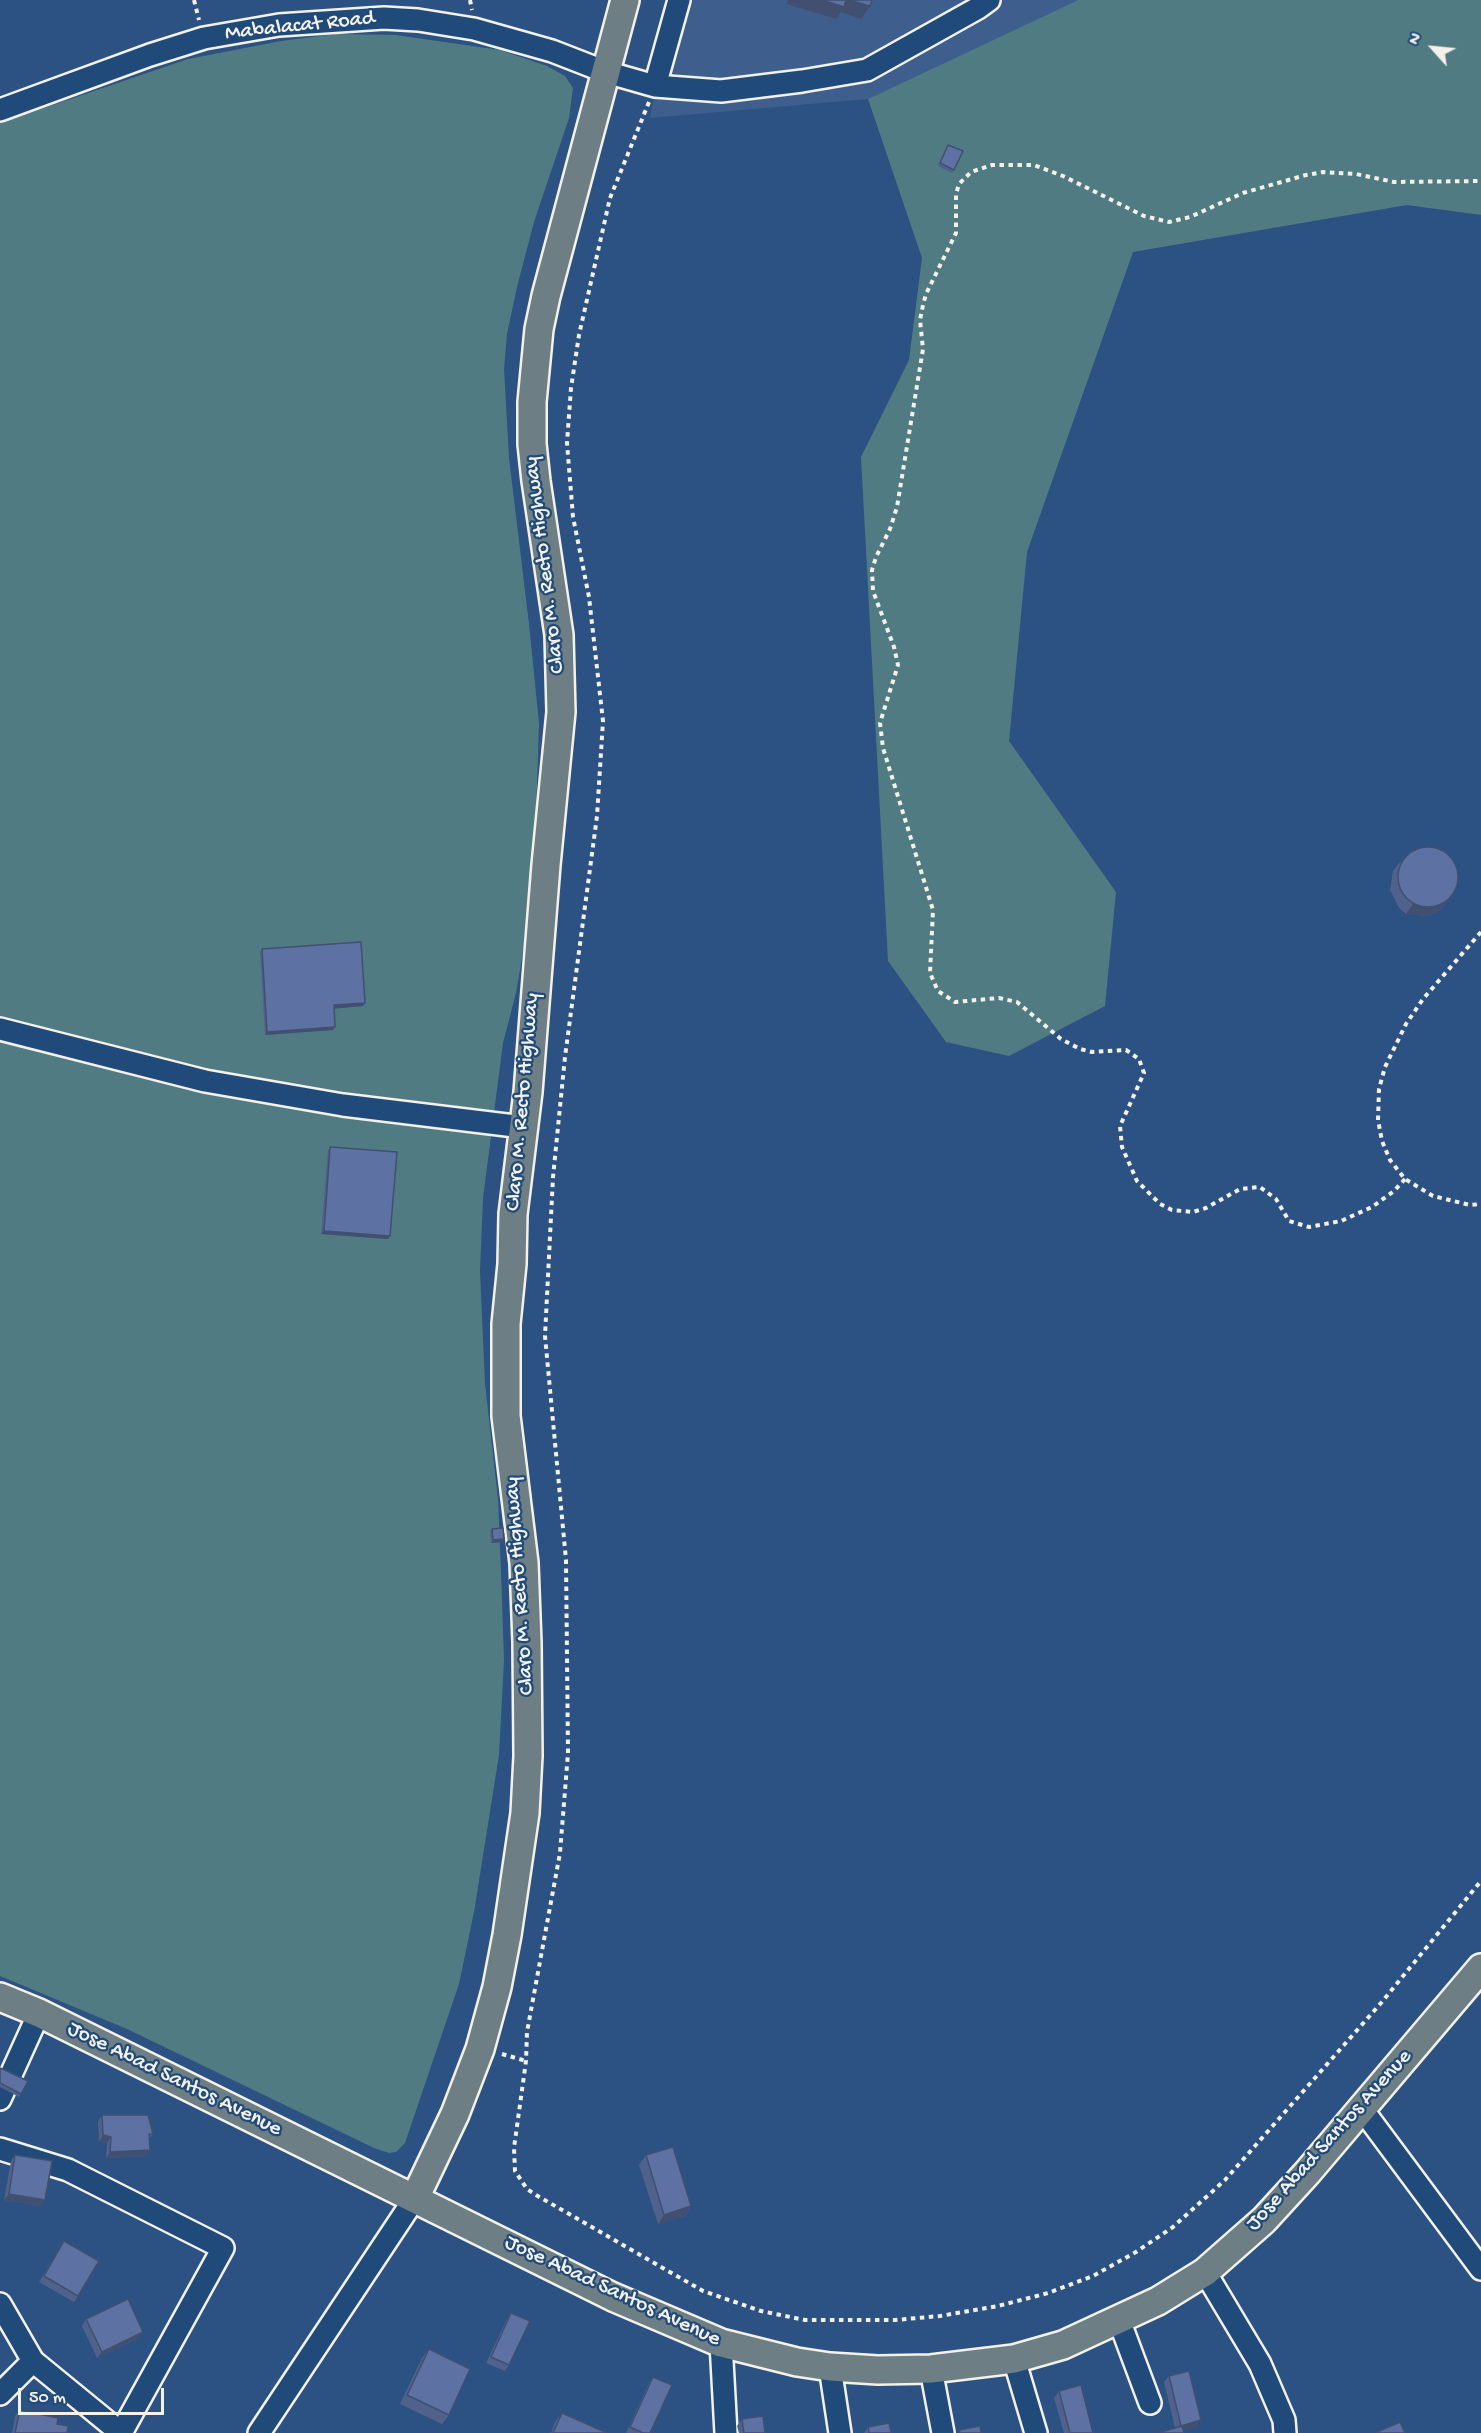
<!DOCTYPE html>
<style>
body{margin:0}
#map{position:relative;width:1481px;height:2433px;overflow:hidden;background:#2b5282;font-family:"Gochi Hand",sans-serif}
canvas{display:block}
.north{position:absolute;left:1403px;top:18px;width:60px;height:60px;-webkit-text-stroke:4px #1f4a7a;paint-order:stroke;rotate:297deg;font-size:16px;font-weight:700;line-height:24px;text-align:center;color:#f4f1e8}
.north::after{content:'';display:block;margin:auto;width:21px;height:27px;background:#f4f1e8;clip-path:polygon(50% 0,100% 100%,50% 72%,0 100%)}
.scale{position:absolute;left:18px;top:2388px;width:146px;height:27px;box-sizing:border-box;border:3px solid #f4f1e8;border-top:0;padding-left:8px;font-size:18px;line-height:21px;white-space:nowrap;color:#f4f1e8;-webkit-text-stroke:4px #1f4a7a;paint-order:stroke}
</style>
<div id="map">
<canvas width="1481" height="2433"></canvas>
<div class="north">N</div>
<div class="scale">50 m</div>
</div>
<script>
const c = document.querySelector('canvas').getContext('2d');
c.lineJoin = 'round';
function paint(path, color) { c.fillStyle = color; c.fill(path, 'evenodd'); }
const poly = rows => new Path2D(rows.map(r => 'M' + r).join(''));
function trace(path, color, width, dash) { c.strokeStyle = color; c.lineWidth = width; c.lineCap = dash ? 'butt' : 'round'; c.setLineDash(dash || []); c.stroke(path); }
function write(font, color, halo, rows, align = 'center') {
  c.font = font + ' "Gochi Hand",sans-serif'; c.lineWidth = 4.5; c.setLineDash([]); c.textBaseline = 'middle'; c.strokeStyle = halo; c.fillStyle = color; for (const [text, x, y, turn = 0] of rows) {
    c.save(); c.translate(x, y); c.rotate((+turn || 0) * Math.PI / 180); c.textAlign = isNaN(turn) ? turn : align; if (halo) c.strokeText(text, 0, 0); c.fillText(text, 0, 0); c.restore();
  }
}
paint(poly([
 [672,0,1078,0,868,99,650,118]
]), '#3e5f8e');
paint(poly([
 [1078,0,1481,0,1481,215,1407,205,1133,252,1027,552,1009,741,1116,892,1105,1006,1009,1056,946,1042,888,961,861,457,909,360,922,258,868,99],
 [336,34,396,35,500,50,547,66,565,76,573,88,569,118,534,222,517,287,507,334,504,369,509,458,529,624,539,723,535,848,527,929,516,993,503,1043,483,1198,480,1271,485,1384,498,1499,501,1571,504,1660,499,1755,474,1912,459,1984,405,2143,396,2152,389,2153,374,2148,127,2029,0,1976,0,123,188,59,281,41]
]), '#517b83');
const minor = poly([
 [655,86,679,0],
 [0,110,150,55,204,38,279,25,384,18,418,20,474,29,552,51,606,72,655,86,721,91,802,81,867,70,978,8,989,0],
 [0,1029,205,1081,343,1105,523,1127],
 [0,2099,39,2013],
 [1362,2109,1481,2269],
 [0,2149,68,2170,223,2248,121,2433],
 [1205,2272,1260,2364,1284,2420,1285,2433],
 [0,2304,33,2361,121,2433],
 [1119,2320,1150,2403],
 [721,2343,726,2433],
 [1014,2359,1036,2433],
 [830,2367,840,2433],
 [931,2369,943,2433],
 [0,2394,33,2361],
 [259,2433,415,2198]
]);
const major = poly([
 [0,1997,39,2013,613,2297,721,2343,797,2362,830,2367,878,2370,931,2369,1014,2359,1063,2345,1158,2301,1205,2272,1264,2220,1307,2173,1481,1968],
 [415,2198,455,2114,480,2049,497,1987,507,1935,525,1813,528,1756,527,1643,524,1563,506,1416,506,1324,512,1264,513,1214,528,1092,546,865,561,712,559,635,536,481,532,444,532,402,539,329,546,296,625,0]
]);
trace(minor, '#f4f1e8', 26);
trace(major, '#f4f1e8', 32);
trace(poly([
 [194,0,199,20],
 [470,0,472,10],
 [649,102,610,198,579,335,571,388,567,443,573,517,589,597,603,721,597,816,565,1057,553,1177,545,1336,566,1560,568,1753,560,1853,527,2032,526,2061,514,2148,515,2171,527,2189,536,2195,703,2291,761,2311,805,2320,895,2320,940,2316,998,2306,1048,2293,1093,2276,1136,2252,1173,2227,1225,2180,1381,2003,1481,1881],
 [1481,932,1423,999,1406,1024,1385,1067,1379,1089,1378,1120,1382,1141,1390,1160,1405,1179,1433,1196,1470,1205,1481,1204],
 [1405,1179,1394,1191,1372,1207,1341,1221,1309,1227,1289,1221,1276,1199,1260,1187,1240,1189,1206,1208,1193,1212,1172,1210,1160,1204,1137,1181,1122,1147,1120,1126,1144,1073,1139,1059,1126,1050,1092,1052,1080,1049,1061,1039,1017,1002,999,998,955,1002,938,991,930,973,933,910,883,748,880,723,898,665,894,647,873,591,872,570,876,557,890,529,897,507,923,349,920,320,923,305,926,294,956,233,956,194,959,184,971,172,992,165,1034,165,1063,176,1144,216,1169,222,1190,217,1243,193,1306,175,1323,172,1356,174,1394,182,1481,181],
 [502,2054,526,2061]
]), '#f4f1e8', 4, [4.5, 4.5]);
trace(minor, '#1f4a7a', 21);
trace(major, '#6d7e84', 27);
paint(poly([
 [948,145,954,170,952,173,938,166],
 [1400,862,1451,896,1445,905,1437,912,1427,916,1406,914,1399,908,1390,890,1393,871],
 [262,949,363,1006,334,1008,335,1027,333,1030,265,1035,260,952],
 [330,1147,388,1239,321,1234,328,1150],
 [492,1529,504,1539,502,1542,491,1543,490,1533],
 [0,2068,21,2094,19,2097,0,2087],
 [102,2115,153,2134,149,2139,150,2150,146,2156,106,2158,107,2143,99,2142,98,2122],
 [15,2155,41,2206,4,2200,11,2161],
 [646,2155,691,2206,685,2216,658,2224,639,2165],
 [64,2241,78,2296,74,2302,39,2282],
 [511,2313,509,2365,505,2371,486,2363,507,2319],
 [86,2319,139,2338,97,2358,82,2326],
 [429,2349,449,2415,442,2424,400,2404,422,2358],
 [1169,2376,1197,2427,1183,2430,1175,2428,1164,2382],
 [653,2377,650,2433,626,2433,649,2383],
 [1059,2391,1093,2433,1064,2433,1054,2398],
 [20,2410,57,2424,67,2433,12,2433,15,2416],
 [562,2413,607,2433,551,2433,555,2422],
 [742,2419,765,2433,739,2433,737,2426],
 [868,2427,891,2433,864,2433]
]), '#50628b');
paint(poly([
 [788,0,849,0,870,6,861,19,841,12,836,19,786,4],
 [1451,896,1445,905,1437,912,1427,916,1406,914,1413,904],
 [365,1003,363,1006,332,1009,334,1005],
 [335,1027,333,1030,265,1035,267,1032],
 [324,1231,390,1236,388,1239,321,1234],
 [504,1539,502,1542,491,1543,493,1540],
 [103,2135,111,2137,107,2143,99,2142],
 [150,2150,146,2156,106,2158,110,2152],
 [9,2194,45,2200,41,2206,4,2200],
 [691,2206,685,2216,658,2224,664,2215],
 [143,2332,139,2338,97,2358,102,2352],
 [1201,2420,1197,2427,1176,2432,1181,2426]
]), '#415071');
const building = poly([
 [822,0,846,0,844,7,822,0],
 [849,0,872,0,870,6,849,0],
 [948,145,963,151,954,170,940,163,948,145],
 '1398 877a30 30 0 1 1 60 0a30 30 0 1 1-60 0Z',
 [361,942,365,1003,334,1005,335,1027,267,1032,262,949,361,942],
 [330,1147,397,1152,390,1236,324,1231,330,1147],
 [503,1528,504,1539,493,1540,492,1529,503,1528],
 [0,2068,28,2081,21,2094,0,2083,0,2068],
 [102,2115,148,2115,153,2134,149,2134,150,2150,110,2152,111,2137,103,2135,102,2115],
 [673,2147,691,2206,664,2215,646,2155,673,2147],
 [15,2155,52,2161,45,2200,9,2194,15,2155],
 [64,2241,99,2261,78,2296,44,2276,64,2241],
 [128,2299,143,2332,102,2352,86,2319,128,2299],
 [511,2313,530,2321,509,2365,491,2357,511,2313],
 [429,2349,470,2369,449,2415,407,2395,429,2349],
 [1189,2371,1201,2420,1181,2426,1169,2376,1189,2371],
 [653,2377,672,2385,650,2433,643,2433,630,2427,653,2377],
 [1081,2385,1093,2433,1070,2433,1059,2391,1081,2385],
 [20,2410,58,2418,57,2424,68,2426,67,2433,15,2433,20,2410],
 [562,2413,607,2433,553,2433,562,2413],
 [763,2416,765,2433,744,2433,742,2419,763,2416],
 [1400,2422,1405,2433,1375,2433,1400,2422],
 [889,2423,891,2433,869,2433,868,2427,889,2423],
 [980,2426,981,2433,960,2433,959,2430,980,2426],
 [1182,2426,1184,2433,1158,2433,1182,2426]
]);
paint(building, '#5d72a2');
trace(building, '#415071', 1.5);
write('22px', '#f4f1e8', '#1f4a7a', [
 ["Mabalacat Road",300,27,-6],
 ["Claro M. Recto Highway",546,565,-97],
 ["Claro M. Recto Highway",524,1102,-85],
 ["Claro M. Recto Highway",521,1586,-94],
 ["Jose Abad Santos Avenue",174,2080,26],
 ["Jose Abad Santos Avenue",1330,2141,-48],
 ["Jose Abad Santos Avenue",612,2292,25]
]);
</script>
